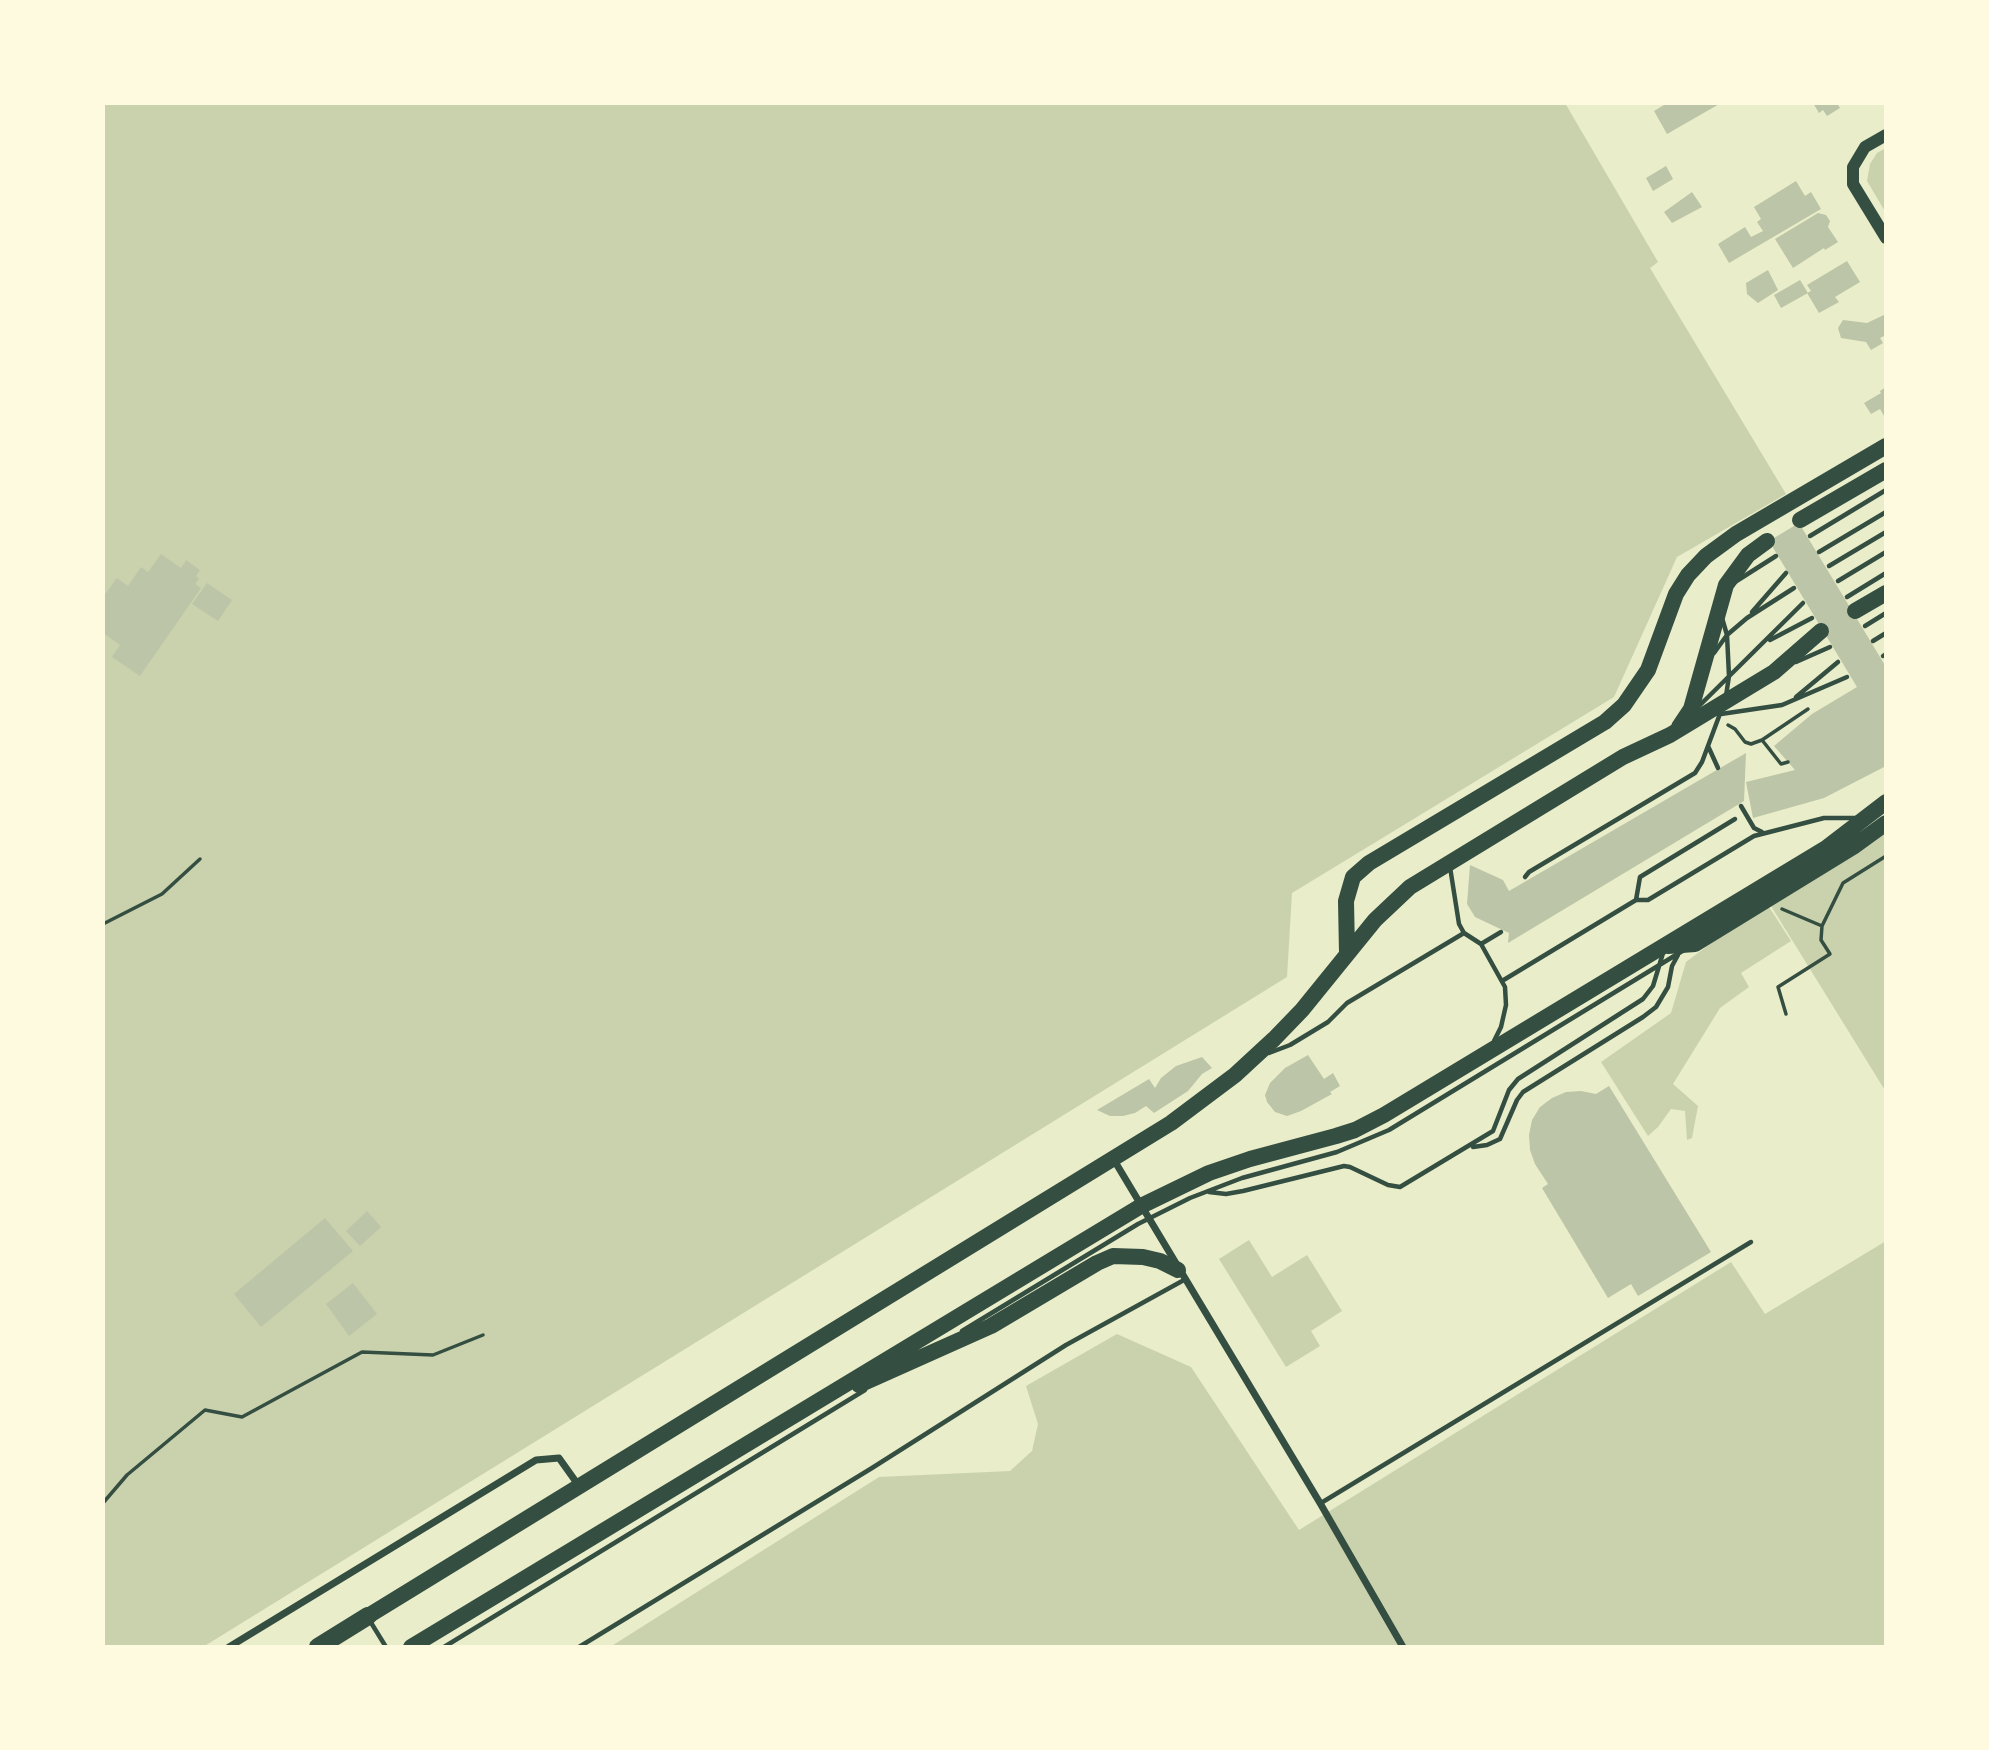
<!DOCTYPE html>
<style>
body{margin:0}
#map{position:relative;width:1989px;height:1750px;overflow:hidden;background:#e9edc9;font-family:"Work Sans",sans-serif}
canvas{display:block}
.frame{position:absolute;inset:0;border:105px solid #fefae0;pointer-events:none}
</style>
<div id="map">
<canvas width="1989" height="1750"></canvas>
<div class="frame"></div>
</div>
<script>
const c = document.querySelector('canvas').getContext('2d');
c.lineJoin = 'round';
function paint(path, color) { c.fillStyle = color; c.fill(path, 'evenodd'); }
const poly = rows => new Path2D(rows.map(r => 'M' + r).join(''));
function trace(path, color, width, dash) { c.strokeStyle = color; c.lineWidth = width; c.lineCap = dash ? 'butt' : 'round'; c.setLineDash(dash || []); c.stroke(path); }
paint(poly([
 [103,103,1565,103,1658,262,1650,268,1786,494,1677,557,1614,697,1292,893,1287,977,203,1647,103,1647],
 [1886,148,1886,213,1867,181,1870,164,1877,153],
 [1886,829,1886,1092,1771,906],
 [1769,907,1791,941,1741,973,1749,987,1720,1008,1673,1084,1698,1106,1692,1138,1687,1140,1685,1111,1671,1109,1658,1127,1648,1136,1601,1062,1671,1013,1686,962,1718,938],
 [1249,1240,1272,1277,1307,1255,1342,1311,1311,1331,1320,1346,1286,1367,1219,1259],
 [1886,1241,1886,1647,610,1647,879,1477,1010,1471,1032,1451,1038,1424,1026,1386,1117,1334,1191,1367,1299,1530,1731,1262,1765,1314]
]), '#cad2ad');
paint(poly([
 [1663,103,1721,103,1667,134,1654,111,1664,105],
 [1813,103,1837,103,1840,108,1827,116,1823,110,1819,113],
 [1666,166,1673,179,1653,191,1646,178],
 [1796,181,1805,196,1811,192,1821,209,1729,263,1718,244,1745,227,1751,237,1763,231,1757,222,1761,219,1754,207],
 [1692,192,1702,207,1672,223,1664,212],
 [1818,213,1826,215,1830,221,1828,227,1838,242,1825,250,1824,248,1793,268,1775,239],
 [1847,261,1860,282,1835,297,1839,302,1819,313,1807,293,1811,291,1807,285],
 [1768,270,1778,290,1758,303,1747,294,1746,283],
 [1800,280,1808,293,1781,308,1774,295],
 [1886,314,1886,335,1880,338,1883,343,1871,350,1866,342,1841,338,1838,328,1843,320,1867,323],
 [1886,387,1886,419,1880,409,1871,414,1864,403,1881,393,1880,391],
 [1799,523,1886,667,1886,766,1824,798,1753,818,1746,782,1795,770,1774,746,1812,714,1857,687,1769,541],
 [161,554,181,568,186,560,200,570,196,576,199,579,195,584,201,588,140,676,112,657,120,645,103,633,103,597,117,578,128,586,141,567,148,572],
 [207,583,232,600,218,621,192,604],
 [1746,753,1744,801,1508,943,1509,933,1475,917,1467,904,1470,865,1503,880,1509,891],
 [1308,1055,1324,1079,1333,1073,1340,1086,1330,1092,1332,1094,1301,1111,1287,1116,1275,1112,1267,1102,1265,1095,1270,1083,1285,1068],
 [1202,1057,1212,1068,1202,1074,1188,1091,1154,1113,1146,1106,1135,1113,1123,1116,1110,1116,1097,1110,1149,1079,1155,1088,1161,1078,1176,1066],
 [1609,1086,1711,1252,1638,1296,1631,1284,1608,1298,1542,1188,1548,1184,1535,1164,1530,1150,1529,1135,1532,1120,1540,1107,1552,1098,1566,1092,1581,1091,1596,1094],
 [367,1211,381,1227,360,1246,346,1231],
 [325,1218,353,1251,261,1327,234,1294],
 [353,1283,377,1314,349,1336,326,1304]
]), '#bcc5a7');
trace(poly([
 [1728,725,1735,729,1745,742,1751,744,1762,740,1808,709],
 [1762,740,1781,764,1788,762],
 [1782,909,1822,926],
 [103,924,162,894,200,859],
 [1786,1014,1778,987,1830,954,1821,940,1822,926,1843,883,1886,856],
 [103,1503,127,1475,205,1410,242,1417,362,1352,433,1355,483,1335]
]), '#344e41', 3.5);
trace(poly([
 [1810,536,1886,490],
 [1819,552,1886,512],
 [1829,566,1886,532],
 [1838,581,1886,552],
 [1735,582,1776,556],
 [1847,597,1886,573],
 [1752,612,1786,573],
 [1722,618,1727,635,1729,676,1726,696],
 [1865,626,1886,613],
 [1770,640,1812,618],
 [1873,641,1886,633],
 [1714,653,1727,635,1747,618,1794,588],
 [1883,656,1886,654],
 [1796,662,1830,647],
 [1796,697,1838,662],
 [1697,708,1803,603],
 [1721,714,1782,705,1847,677],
 [1708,746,1718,768],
 [1741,806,1754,828,1762,832],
 [1450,867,1459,924,1464,933,1481,944,1505,987,1506,1005,1501,1027,1494,1041],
 [1525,877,1529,872,1695,773,1702,762,1721,711],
 [1636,900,1640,877,1735,819],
 [1481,944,1501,932],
 [1502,981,1636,900,1648,900,1754,836,1824,818,1857,818],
 [1269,1053,1290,1045,1328,1022,1347,1003,1464,933],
 [1473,1147,1487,1145,1500,1139,1517,1100,1523,1092,1643,1017,1656,1007,1668,987,1672,966,1678,955],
 [1209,1192,1226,1194,1243,1191,1344,1166,1350,1167,1388,1185,1400,1187,1493,1131,1509,1090,1518,1079,1643,999,1653,986,1663,953],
 [962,1331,1138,1224,1190,1198,1242,1178,1337,1152,1389,1130,1684,950],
 [1321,1503,1751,1242],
 [370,1621,386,1647],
 [444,1647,865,1390],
 [579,1647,872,1468,1066,1345,1184,1280]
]), '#344e41', 4.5);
trace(poly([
 [1114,1160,1320,1503,1403,1647],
 [229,1647,536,1460,559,1458,579,1486]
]), '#344e41', 7);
trace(poly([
 [1886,135,1865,147,1853,167,1853,184,1886,238]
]), '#344e41', 12);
trace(poly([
 [1800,520,1886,470],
 [1855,611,1886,593],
 [1679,727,1691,709,1726,585,1748,555,1767,541],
 [1668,946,1695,944,1853,847,1886,823],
 [1347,953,1346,901,1353,877,1369,863,1605,722,1624,705,1648,670,1676,594,1688,575,1706,556,1736,534,1886,446],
 [859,1385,991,1326,1097,1263,1113,1256,1143,1257,1160,1261,1178,1270],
 [368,1616,1171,1123,1235,1075,1274,1039,1302,1010,1375,920,1410,887,1623,757,1670,735,1774,672,1821,631],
 [411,1647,1141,1206,1209,1173,1250,1159,1336,1136,1355,1130,1384,1115,1826,848,1886,802]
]), '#344e41', 16);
trace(poly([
 [318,1647,368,1616]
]), '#344e41', 18);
</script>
